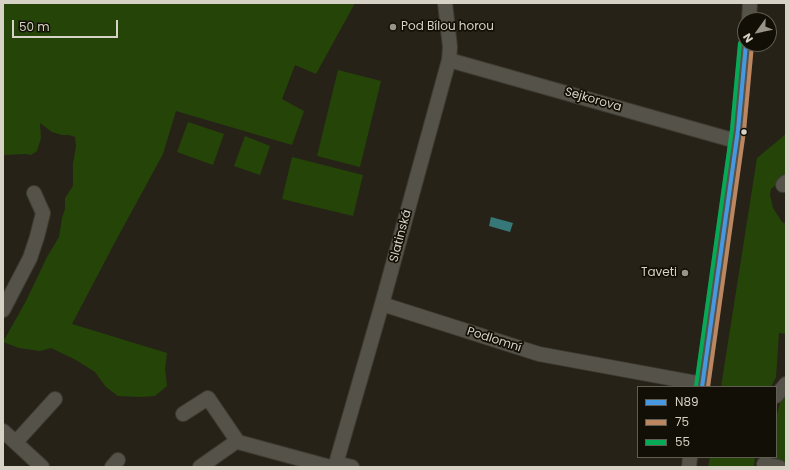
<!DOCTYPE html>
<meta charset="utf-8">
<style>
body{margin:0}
#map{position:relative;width:789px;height:470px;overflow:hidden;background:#262218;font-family:Poppins,sans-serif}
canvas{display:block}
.frame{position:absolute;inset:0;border:4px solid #d6d2c6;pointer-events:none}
.legend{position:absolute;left:637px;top:386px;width:140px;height:72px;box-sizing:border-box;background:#120f07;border:1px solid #605d53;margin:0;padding:5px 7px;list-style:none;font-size:12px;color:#d6d2c6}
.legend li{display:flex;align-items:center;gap:8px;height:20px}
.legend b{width:20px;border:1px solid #605d53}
.north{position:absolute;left:737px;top:12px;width:40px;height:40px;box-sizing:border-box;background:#120f07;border:1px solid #605d53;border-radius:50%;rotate:237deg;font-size:11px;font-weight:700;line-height:16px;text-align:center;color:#d6d2c6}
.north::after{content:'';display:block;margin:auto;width:14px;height:18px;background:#989489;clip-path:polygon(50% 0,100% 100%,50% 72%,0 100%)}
.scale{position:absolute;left:12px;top:20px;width:106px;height:18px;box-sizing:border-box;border:2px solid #d6d2c6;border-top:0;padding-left:5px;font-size:12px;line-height:14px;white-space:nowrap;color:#d6d2c6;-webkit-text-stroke:3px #120f07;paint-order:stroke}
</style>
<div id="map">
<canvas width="789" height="470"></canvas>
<div class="frame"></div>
<ul class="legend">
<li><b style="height:5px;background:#4699e1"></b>N89</li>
<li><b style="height:5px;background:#bb8660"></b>75</li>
<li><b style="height:5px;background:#06aa56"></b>55</li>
</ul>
<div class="north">N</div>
<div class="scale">50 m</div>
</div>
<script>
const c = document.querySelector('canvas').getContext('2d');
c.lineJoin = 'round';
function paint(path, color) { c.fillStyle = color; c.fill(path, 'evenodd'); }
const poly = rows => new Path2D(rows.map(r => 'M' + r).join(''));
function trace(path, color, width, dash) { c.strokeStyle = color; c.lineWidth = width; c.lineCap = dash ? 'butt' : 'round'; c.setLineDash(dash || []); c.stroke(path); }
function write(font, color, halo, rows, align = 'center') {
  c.font = font + ' Poppins,sans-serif'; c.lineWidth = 3.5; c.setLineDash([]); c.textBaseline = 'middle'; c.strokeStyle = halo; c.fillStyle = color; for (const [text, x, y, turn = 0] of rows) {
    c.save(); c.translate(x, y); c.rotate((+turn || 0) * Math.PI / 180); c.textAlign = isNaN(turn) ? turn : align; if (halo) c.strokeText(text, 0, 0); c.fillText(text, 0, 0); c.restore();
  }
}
paint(poly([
 [3,3,355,3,316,74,295,65,282,99,304,111,292,145,176,111,163,154,114,244,72,324,167,353,165,369,167,386,155,396,140,397,118,396,106,387,95,372,76,360,51,348,40,351,19,348,3,342,26,301,47,257,59,237,62,218,65,209,65,198,73,186,73,164,76,146,75,137,69,135,62,135,52,132,40,123,41,138,37,151,31,155,26,154,3,155],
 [338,70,381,81,360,167,317,156],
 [188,122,224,134,213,165,177,152],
 [786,134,786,175,771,189,770,195,773,208,782,222,786,224,786,334,779,333,776,377,771,387,721,387,757,158],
 [245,136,270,146,260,175,234,166],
 [292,157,363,175,353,216,282,199],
 [786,395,786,465,781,463,775,457,776,457,776,418,782,396],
 [710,457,755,457,754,467,708,467]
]), '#254508');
paint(poly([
 [491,217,513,223,510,232,489,226]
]), '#367878');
const minor = poly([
 [749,20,750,3],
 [449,60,736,141],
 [783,185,786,182],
 [382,304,539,354,702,384],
 [3,310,30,258,37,237,43,213,34,193],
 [702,387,738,130,746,44],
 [776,396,786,384],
 [183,414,208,398,238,442,330,467],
 [3,431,42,467],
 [16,442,55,399],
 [336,463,352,467],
 [764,464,779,467],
 [112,467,118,460],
 [200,467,237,441],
 [335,467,382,304,449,60,450,47,445,3],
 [689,467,690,457]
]);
trace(minor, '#3f3c33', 16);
trace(minor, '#545249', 14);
trace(poly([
 [702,387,738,130,746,44]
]), '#4699e1', 4);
trace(poly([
 [708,387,744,131,752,45]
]), '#bb8660', 4);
trace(poly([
 [696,386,732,129,740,43]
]), '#06aa56', 4);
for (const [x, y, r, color] of [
 [393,27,4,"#989489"],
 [744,132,3.5,"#d6d2c6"],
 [685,273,4,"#989489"]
]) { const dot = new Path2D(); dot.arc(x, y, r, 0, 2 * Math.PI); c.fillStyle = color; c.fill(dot); trace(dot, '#120f07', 1.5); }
write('12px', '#d6d2c6', '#120f07', [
 ["Pod Bílou horou",401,27],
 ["Taveti",677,273,"right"]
], 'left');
write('12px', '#d6d2c6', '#120f07', [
 ["Sejkorova",593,100,16],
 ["Slatinská",401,236,-75],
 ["Podlomní",494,340,18]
]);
</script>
